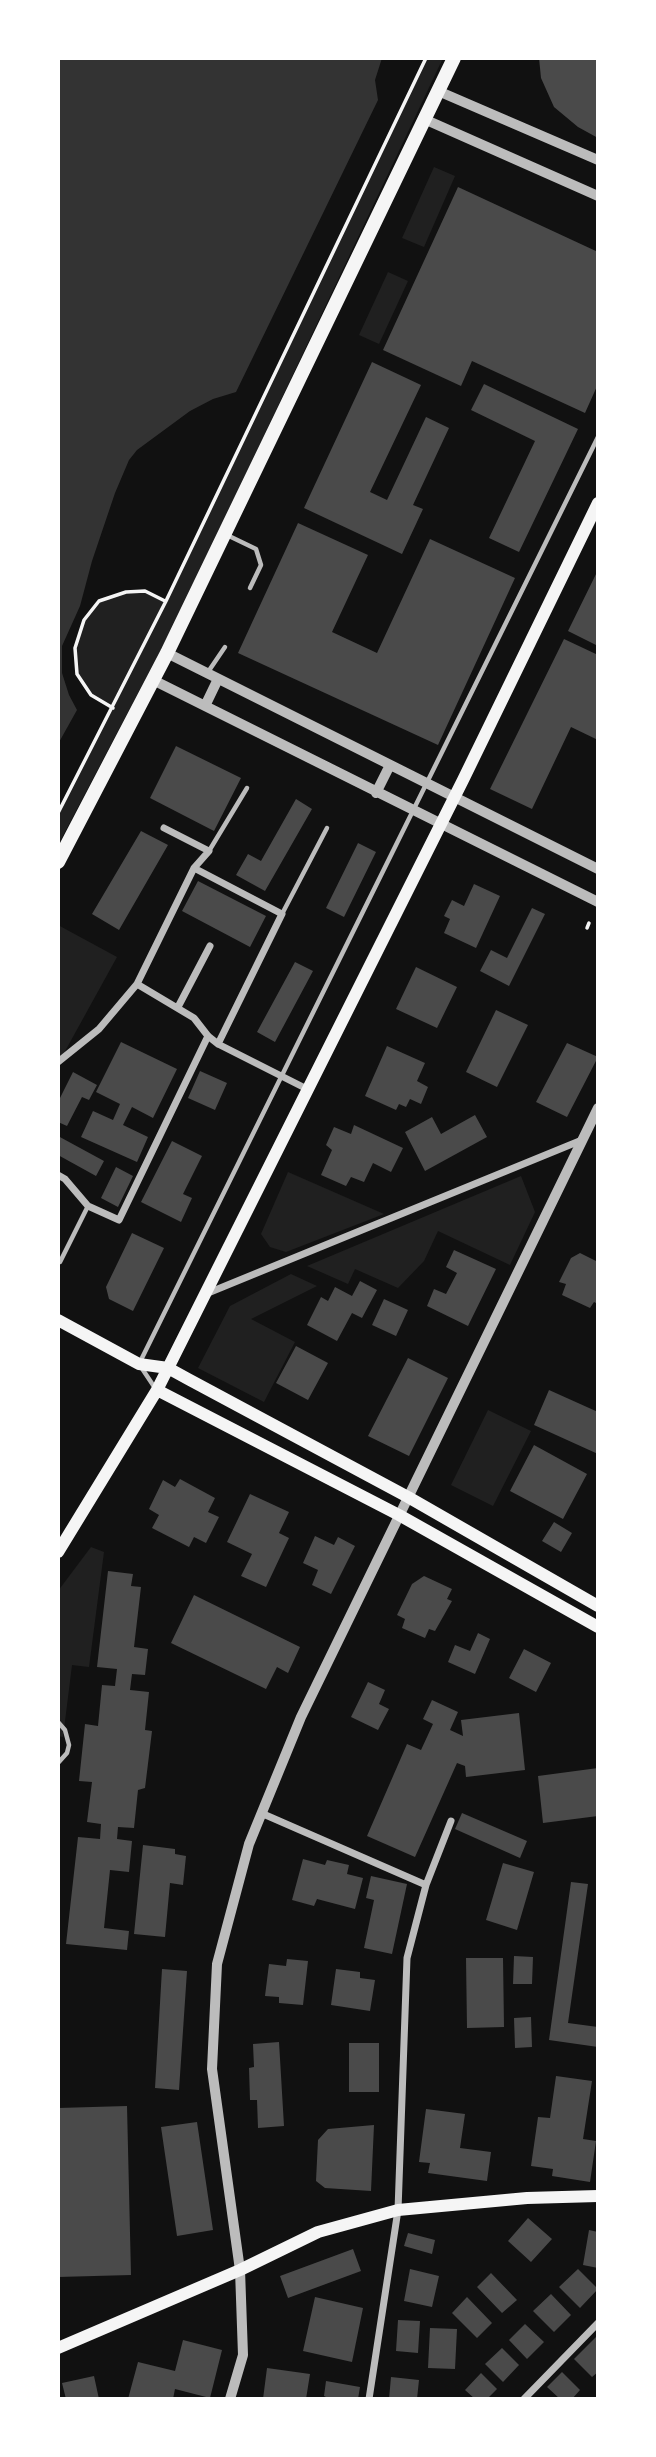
<!DOCTYPE html>
<style>
body{margin:0}
#map{position:relative;width:656px;height:2457px;overflow:hidden;background:#111;font-family:Barlow,sans-serif}
canvas{display:block}
.frame{position:absolute;inset:0;border:60px solid #fff;pointer-events:none}
</style>
<div id="map">
<canvas width="656" height="2457"></canvas>
<div class="frame"></div>
</div>
<script>
const c = document.querySelector('canvas').getContext('2d');
c.lineJoin = 'round';
function paint(path, color) { c.fillStyle = color; c.fill(path, 'evenodd'); }
const poly = rows => new Path2D(rows.map(r => 'M' + r).join(''));
function trace(path, color, width, dash) { c.strokeStyle = color; c.lineWidth = width; c.lineCap = dash ? 'butt' : 'round'; c.setLineDash(dash || []); c.stroke(path); }
paint(poly([
 [426,58,443,58,177,619,58,845,58,813,113,708,91,695,77,674,75,648,84,620,99,601,126,592,145,591,165,601],
 [434,167,455,176,424,247,402,238],
 [388,272,408,281,379,344,359,335],
 [58,925,117,957,58,1064],
 [288,1172,384,1214,286,1252,270,1247,261,1234],
 [521,1176,535,1212,510,1265,438,1231,424,1261,398,1288,355,1269,348,1284,307,1266],
 [291,1274,317,1286,251,1319,295,1342,264,1402,198,1368,230,1306],
 [488,1410,531,1431,493,1506,451,1485],
 [91,1547,104,1552,89,1667,72,1665,63,1737,58,1736,58,1591]
]), '#202020');
paint(poly([
 [58,58,382,58,375,80,378,100,236,392,213,399,190,411,137,450,129,460,115,493,92,561,80,606,62,646,62,673,69,695,77,710,58,744]
]), '#333');
paint(poly([
 [539,58,598,58,598,138,578,127,554,107,541,78],
 [458,187,598,252,598,384,585,413,472,361,461,386,383,350],
 [372,362,421,385,370,492,387,500,426,417,449,428,413,505,423,509,402,554,304,508],
 [484,384,578,429,519,552,489,538,535,441,471,410],
 [298,523,368,555,332,632,377,653,430,539,515,578,438,745,238,653],
 [598,570,598,646,568,631],
 [564,639,598,655,598,740,571,727,532,809,490,789],
 [176,746,241,778,214,831,150,798],
 [296,799,312,809,265,891,236,875,248,854,261,861],
 [141,831,168,845,119,930,92,914],
 [358,843,376,852,344,917,326,908],
 [198,881,266,916,250,947,182,911],
 [474,884,500,896,476,948,444,933,450,919,444,916,452,900,464,906],
 [532,908,545,914,509,986,480,971,491,950,507,958],
 [295,962,313,971,275,1042,257,1032],
 [416,967,457,987,437,1028,396,1009],
 [496,1010,528,1025,497,1087,466,1072],
 [121,1042,177,1069,153,1118,132,1107,123,1125,148,1137,137,1162,81,1137,93,1111,113,1120,120,1104,96,1092],
 [567,1043,598,1057,567,1117,536,1102],
 [387,1046,425,1063,417,1081,428,1087,421,1104,410,1099,406,1107,399,1104,396,1110,365,1096],
 [200,1071,227,1083,215,1110,188,1098],
 [73,1072,97,1085,89,1100,82,1097,67,1126,58,1122,58,1102],
 [475,1115,487,1137,425,1171,405,1132,432,1117,441,1134],
 [354,1125,403,1148,391,1172,373,1163,364,1182,351,1177,346,1186,321,1175,332,1150,326,1145,334,1127,351,1134],
 [58,1136,104,1161,96,1176,58,1155],
 [172,1141,202,1156,183,1194,192,1198,181,1222,141,1202],
 [116,1167,133,1176,118,1207,101,1198],
 [132,1233,164,1248,133,1311,109,1299,106,1287],
 [454,1250,496,1269,468,1326,427,1306,434,1289,446,1294,457,1273,446,1267],
 [580,1253,598,1262,598,1304,594,1302,590,1308,562,1295,566,1284,559,1282,571,1258],
 [360,1281,377,1290,362,1318,352,1313,337,1341,307,1325,321,1297,328,1301,335,1287,352,1296],
 [384,1299,408,1310,396,1336,372,1325],
 [296,1346,328,1363,308,1400,276,1383],
 [408,1358,448,1378,409,1456,368,1436],
 [549,1390,598,1412,598,1454,534,1425],
 [534,1445,587,1474,563,1519,510,1491],
 [180,1479,215,1498,208,1512,219,1517,206,1543,194,1537,189,1547,152,1528,159,1515,149,1509,163,1480,175,1487],
 [250,1494,289,1512,279,1533,289,1538,266,1587,241,1576,252,1554,227,1542],
 [554,1522,572,1533,561,1552,542,1541],
 [315,1536,334,1545,338,1537,355,1546,331,1594,312,1585,318,1570,303,1563],
 [108,1571,133,1574,131,1586,141,1587,134,1647,148,1649,145,1675,132,1674,130,1690,149,1692,145,1730,152,1731,145,1788,138,1790,134,1828,118,1827,117,1839,132,1841,129,1872,110,1870,104,1928,129,1931,127,1950,66,1944,78,1837,100,1839,101,1824,87,1822,92,1782,79,1781,85,1724,98,1726,102,1685,115,1686,117,1669,97,1667],
 [424,1576,452,1589,447,1599,452,1601,435,1631,429,1629,425,1638,402,1628,405,1619,397,1615,412,1584],
 [194,1595,300,1647,288,1673,277,1667,266,1689,171,1643],
 [478,1633,490,1639,475,1674,448,1662,455,1645,470,1651],
 [524,1649,551,1663,536,1692,509,1678],
 [368,1682,385,1690,379,1704,389,1709,378,1730,351,1717],
 [432,1700,458,1712,450,1730,463,1736,461,1720,519,1713,525,1770,466,1777,465,1766,457,1763,415,1857,367,1836,407,1744,421,1750,433,1724,423,1719],
 [598,1768,598,1816,543,1823,538,1776],
 [462,1813,527,1841,520,1858,455,1829],
 [143,1845,175,1849,175,1854,186,1856,183,1885,170,1883,165,1937,134,1934],
 [303,1859,325,1865,327,1860,349,1865,347,1874,363,1878,355,1909,317,1899,314,1906,292,1900],
 [503,1863,534,1872,517,1930,486,1920],
 [371,1876,407,1884,392,1954,364,1948,374,1900,366,1898],
 [571,1882,588,1884,568,2023,598,2027,598,2047,549,2040],
 [514,1956,533,1957,532,1984,513,1984],
 [466,1958,503,1958,504,2027,467,2028],
 [287,1959,308,1961,303,2005,279,2003,279,1997,265,1996,269,1964,286,1966],
 [162,1969,187,1971,179,2090,155,2088],
 [336,1969,360,1972,360,1978,375,1980,370,2011,331,2005],
 [531,2017,532,2047,515,2048,514,2018],
 [279,2042,284,2126,258,2128,257,2100,250,2100,249,2068,254,2067,253,2044],
 [349,2043,379,2043,379,2092,349,2092],
 [556,2076,592,2081,583,2139,596,2141,590,2182,552,2176,553,2169,531,2166,538,2117,550,2118],
 [127,2106,131,2275,58,2277,58,2108],
 [426,2109,465,2114,460,2148,491,2152,487,2181,428,2173,430,2163,419,2162],
 [197,2122,213,2230,177,2236,161,2127],
 [374,2125,371,2191,325,2188,316,2181,318,2140,328,2129],
 [528,2218,552,2239,531,2262,508,2241],
 [589,2230,598,2232,598,2268,583,2265],
 [408,2233,435,2240,432,2254,404,2246],
 [353,2249,361,2271,288,2298,280,2276],
 [410,2269,439,2276,432,2307,404,2301],
 [578,2269,598,2289,580,2308,559,2287],
 [491,2273,517,2300,502,2313,477,2287],
 [551,2294,571,2315,554,2332,533,2311],
 [315,2297,363,2308,352,2362,303,2351],
 [467,2297,492,2323,477,2338,452,2313],
 [398,2320,420,2321,418,2353,396,2351],
 [525,2324,544,2342,527,2359,509,2340],
 [430,2328,457,2329,455,2369,428,2368],
 [598,2335,598,2372,592,2377,574,2359],
 [183,2340,222,2350,210,2398,175,2389,173,2399,128,2399,138,2362,175,2371],
 [502,2348,519,2365,503,2382,485,2364],
 [267,2368,310,2374,306,2399,263,2399],
 [562,2372,580,2390,572,2399,560,2399,547,2387],
 [481,2373,497,2389,487,2399,475,2399,465,2390],
 [94,2376,99,2399,66,2399,62,2383],
 [391,2377,419,2380,417,2399,389,2399],
 [326,2381,360,2387,358,2399,330,2399,324,2396]
]), '#4a4a4a');
trace(poly([
 [113,708,91,695,77,674,75,648,84,620,99,601,126,592,145,591,165,601],
 [58,813,166,601,426,58],
 [587,928,589,923]
]), '#f5f5f5', 3.5);
trace(poly([
 [230,532,229,536,256,549,261,565,250,588],
 [208,672,225,647],
 [209,851,247,788],
 [282,914,327,828],
 [60,1262,88,1206],
 [155,1388,139,1364,598,437],
 [58,1722,65,1730,69,1745,67,1753,58,1763]
]), '#bcbcbc', 4.5);
trace(poly([
 [164,828,209,851,194,868,137,984,194,1018,208,1036,218,1044,307,1089],
 [194,868,282,914,218,1044],
 [178,1007,210,946],
 [58,1062,99,1029,137,984],
 [58,1175,65,1179,88,1206,119,1220,208,1036],
 [208,1293,582,1140],
 [261,1813,426,1885],
 [369,2399,398,2210,407,1958,426,1885,451,1821],
 [524,2399,598,2323]
]), '#bcbcbc', 7);
trace(poly([
 [438,91,598,160],
 [424,119,598,196],
 [167,653,598,869],
 [153,680,598,902],
 [205,706,218,679],
 [376,793,390,765],
 [230,2399,243,2355,240,2270,212,2069,217,1964,249,1844,301,1717,598,1108]
]), '#bcbcbc', 10);
trace(poly([
 [58,1320,139,1364,168,1368,188,1379,408,1497,598,1606],
 [157,1390,399,1515,598,1627],
 [58,1552,157,1390,463,780,598,503],
 [58,2348,240,2270,318,2232,398,2210,527,2198,598,2196]
]), '#f5f5f5', 12);
trace(poly([
 [58,862,167,653,454,58]
]), '#f5f5f5', 14);
</script>
